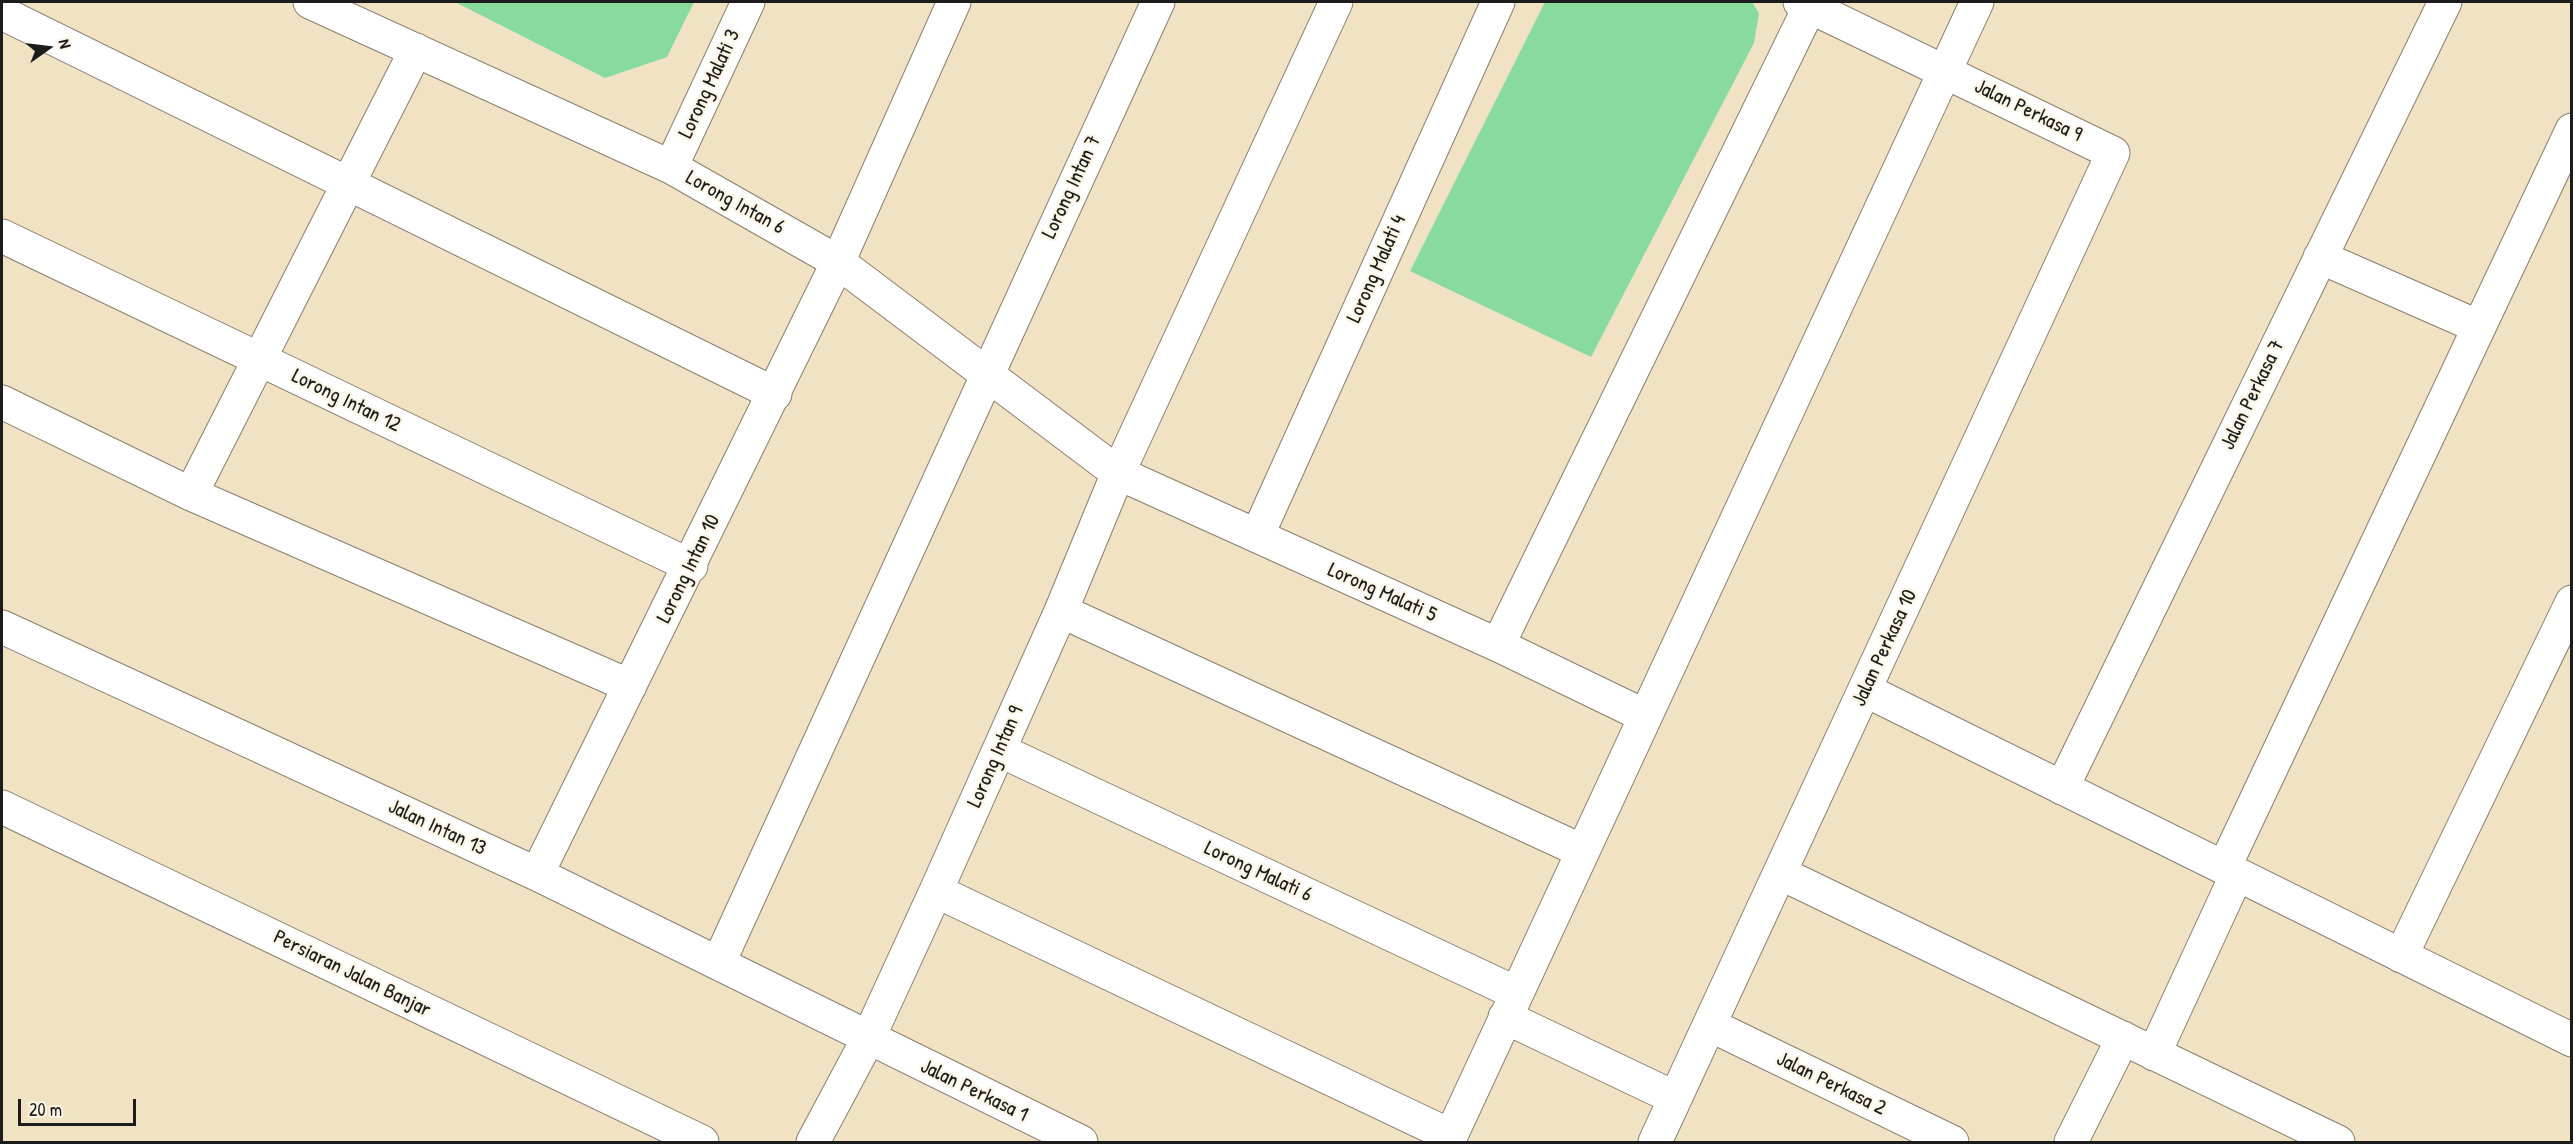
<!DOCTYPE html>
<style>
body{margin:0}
#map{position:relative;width:2573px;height:1144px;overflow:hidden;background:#f2e2c4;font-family:"Patrick Hand",sans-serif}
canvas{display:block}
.frame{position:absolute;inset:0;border:3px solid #1c1c1c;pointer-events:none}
.north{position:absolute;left:18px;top:18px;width:60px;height:60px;-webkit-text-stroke:4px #fcf5e5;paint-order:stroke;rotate:76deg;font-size:16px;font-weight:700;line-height:24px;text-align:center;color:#1c1c1c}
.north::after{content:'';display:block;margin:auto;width:21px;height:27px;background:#1c1c1c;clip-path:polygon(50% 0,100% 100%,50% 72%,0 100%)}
.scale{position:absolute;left:18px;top:1099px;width:118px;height:27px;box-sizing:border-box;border:3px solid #1c1c1c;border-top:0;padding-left:8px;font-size:18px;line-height:21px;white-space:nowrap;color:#1c1c1c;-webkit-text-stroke:4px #fcf5e5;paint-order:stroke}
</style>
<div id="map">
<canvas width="2573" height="1144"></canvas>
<div class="frame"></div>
<div class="north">N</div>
<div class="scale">20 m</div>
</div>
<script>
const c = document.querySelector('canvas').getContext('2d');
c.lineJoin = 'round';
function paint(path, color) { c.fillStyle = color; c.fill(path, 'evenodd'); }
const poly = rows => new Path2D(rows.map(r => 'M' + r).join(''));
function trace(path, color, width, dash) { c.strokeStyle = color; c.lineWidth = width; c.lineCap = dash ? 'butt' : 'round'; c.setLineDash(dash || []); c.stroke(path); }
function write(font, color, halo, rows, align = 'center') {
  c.font = font + ' "Patrick Hand",sans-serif'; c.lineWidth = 4.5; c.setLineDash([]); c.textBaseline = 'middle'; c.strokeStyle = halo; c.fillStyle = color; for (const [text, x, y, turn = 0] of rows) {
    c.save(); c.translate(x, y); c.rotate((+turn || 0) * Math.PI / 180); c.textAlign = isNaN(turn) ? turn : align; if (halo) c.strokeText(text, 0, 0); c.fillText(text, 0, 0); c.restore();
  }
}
paint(poly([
 [455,2,694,2,667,57,605,78],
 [1545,2,1752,2,1759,13,1754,43,1591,357,1410,271]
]), '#88db9d');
const minor = poly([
 [310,2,671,167,838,262,1118,473,1498,645,1645,716],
 [2,13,775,394],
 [671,167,748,2],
 [2,236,691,566],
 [2320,257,2479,327],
 [2,402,191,494,630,686],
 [191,494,416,50],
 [1257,536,1498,2],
 [1061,611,1582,851],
 [2,627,537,874,1081,1142],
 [1498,645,1810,6],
 [1865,690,2572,1040],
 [999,750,1516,993],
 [2062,788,2445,2],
 [2,807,702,1142],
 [2224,868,2572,130],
 [1780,873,2338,1142],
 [537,874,838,262,954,2],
 [936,891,1451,1136],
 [2401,956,2572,602],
 [719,962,1158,2],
 [1505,1017,1675,1098],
 [1710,1025,1952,1142],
 [2154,1054,2237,874],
 [813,1142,868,1039,936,891,1061,611,1118,473,1336,2],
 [1448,1142,1977,2],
 [1655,1142,2113,153,1800,2],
 [2071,1142,2123,1038]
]);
trace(minor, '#877f70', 35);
trace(minor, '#fff', 33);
write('21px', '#1c1c1c', '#fcf5e5', [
 ["Lorong Malati 3",710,84,-65],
 ["Jalan Perkasa 9",2028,111,26],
 ["Lorong Intan 7",1072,187,-65],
 ["Lorong Intan 6",735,203,29],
 ["Lorong Malati 4",1377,269,-66],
 ["Jalan Perkasa 7",2253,395,-64],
 ["Lorong Intan 12",346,401,26],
 ["Lorong Intan 10",689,569,-64],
 ["Lorong Malati 5",1382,593,24],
 ["Jalan Perkasa 10",1885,648,-65],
 ["Lorong Intan 9",996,757,-66],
 ["Jalan Intan 13",437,828,25],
 ["Lorong Malati 6",1258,872,25],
 ["Persiaran Jalan Banjar",352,974,26],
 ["Jalan Perkasa 2",1831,1084,26],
 ["Jalan Perkasa 1",974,1091,26]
]);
</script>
